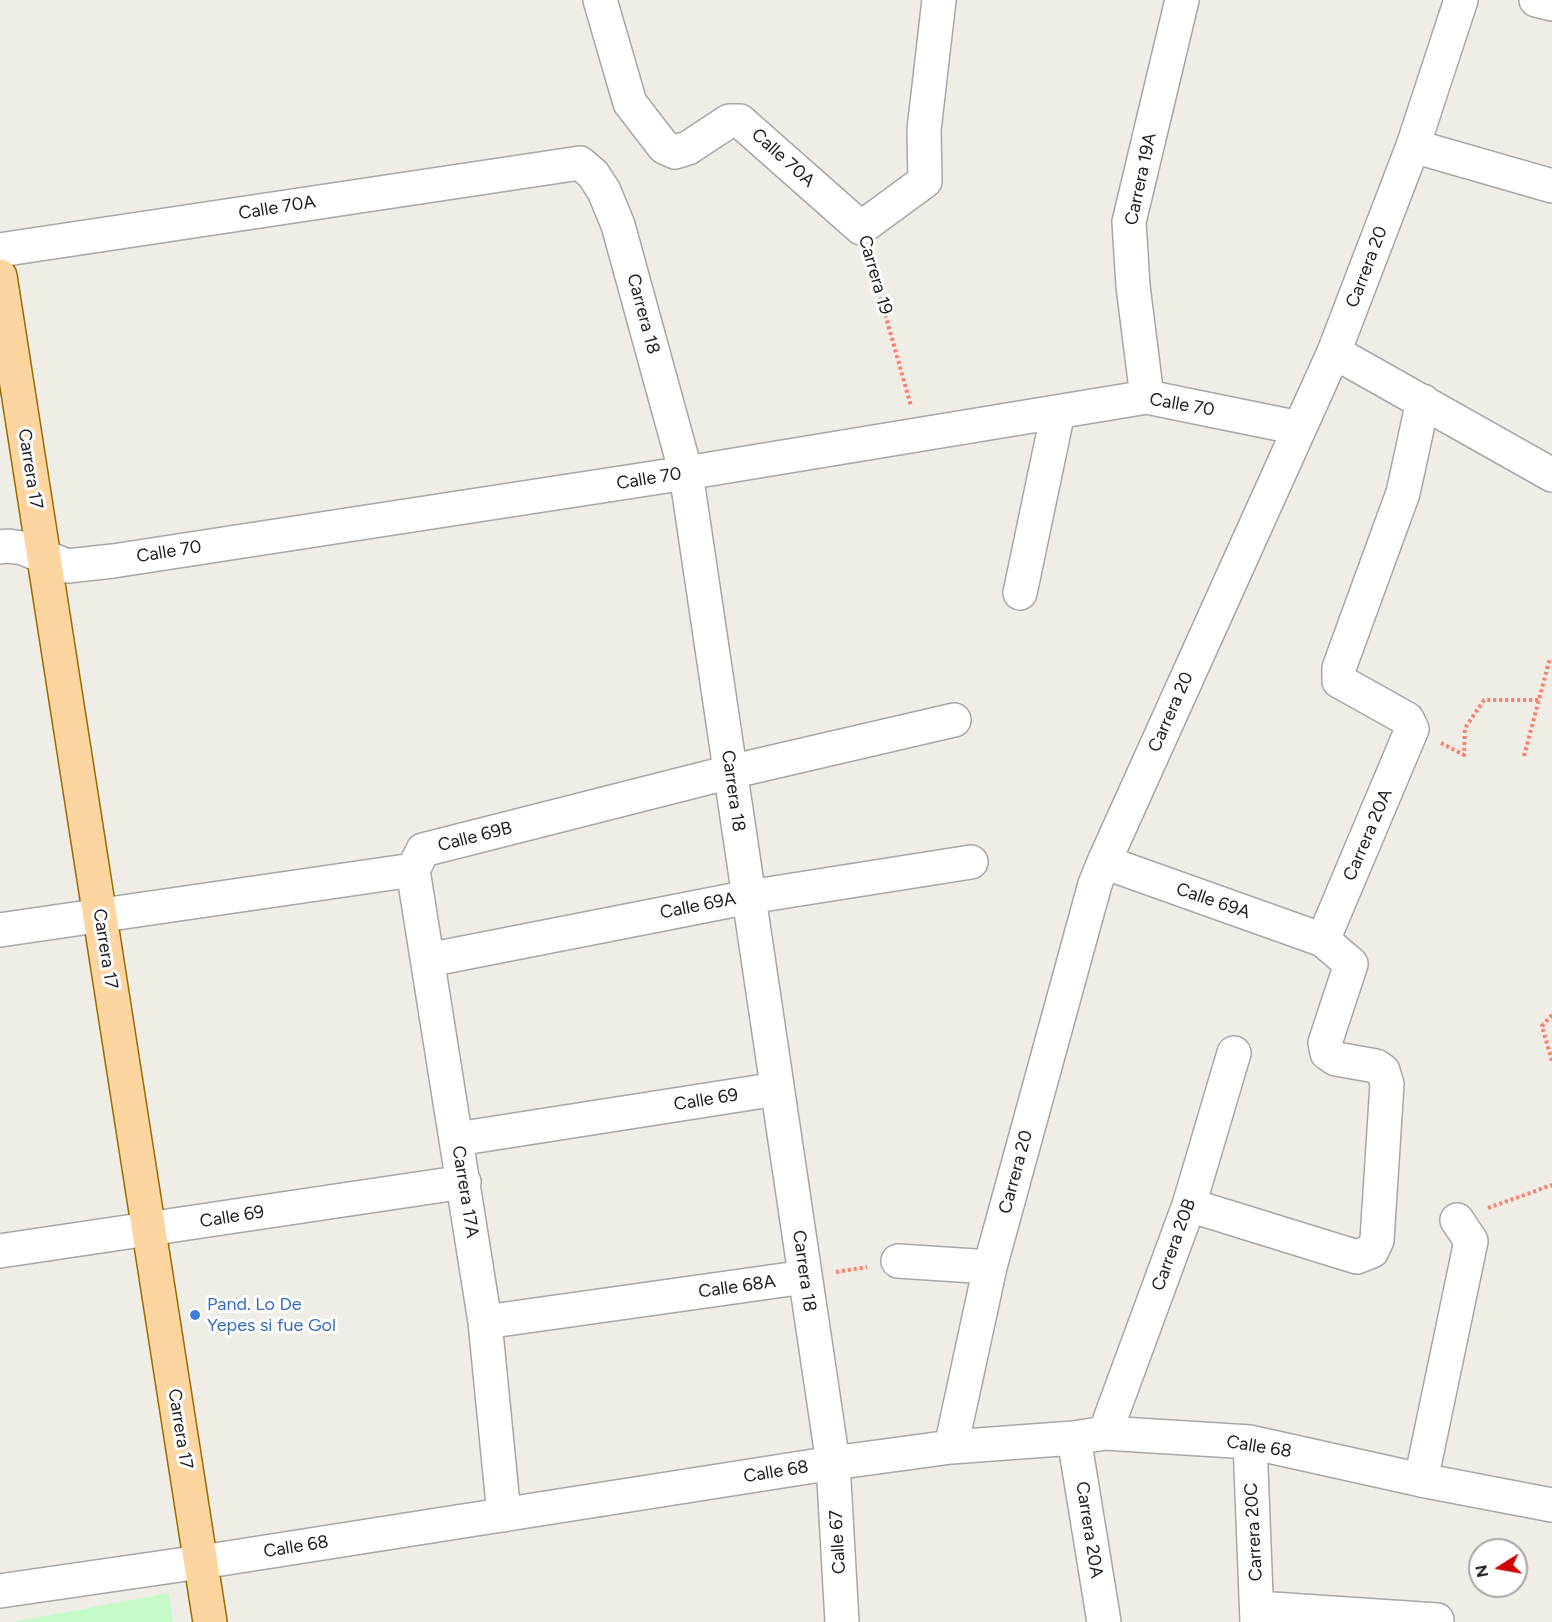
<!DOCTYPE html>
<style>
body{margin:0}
#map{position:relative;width:1552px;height:1622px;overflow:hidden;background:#f0ede7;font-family:Figtree,sans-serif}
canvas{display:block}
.north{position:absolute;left:1468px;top:1538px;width:60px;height:60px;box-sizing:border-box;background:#fff;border:2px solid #a6a6a6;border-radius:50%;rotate:259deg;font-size:16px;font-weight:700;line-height:24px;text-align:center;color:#202020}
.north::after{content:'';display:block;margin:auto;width:21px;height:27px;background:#cf0301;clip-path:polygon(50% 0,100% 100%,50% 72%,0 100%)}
</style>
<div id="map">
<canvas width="1552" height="1622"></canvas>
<div class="north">N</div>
</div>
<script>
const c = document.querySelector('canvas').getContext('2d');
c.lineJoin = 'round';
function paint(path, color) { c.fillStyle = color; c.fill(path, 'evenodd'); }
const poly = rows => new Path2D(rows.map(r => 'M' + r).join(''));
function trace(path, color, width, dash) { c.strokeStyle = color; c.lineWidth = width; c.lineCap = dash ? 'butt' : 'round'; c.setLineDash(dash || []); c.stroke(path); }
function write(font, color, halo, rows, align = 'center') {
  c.font = font + ' Figtree,sans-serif'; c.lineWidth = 6; c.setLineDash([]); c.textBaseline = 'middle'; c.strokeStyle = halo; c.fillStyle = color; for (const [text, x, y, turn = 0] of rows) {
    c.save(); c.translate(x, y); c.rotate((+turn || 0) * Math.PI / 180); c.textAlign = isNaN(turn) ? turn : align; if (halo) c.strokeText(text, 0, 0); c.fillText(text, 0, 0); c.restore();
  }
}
paint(poly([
 [169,1593,173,1622,12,1622]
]), '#c5fac9');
const minor = poly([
 [600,0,630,103,664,147,675,152,688,148,729,121,740,121,861,228,925,181,924,130,939,0],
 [1536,0,1552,4],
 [1413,146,1552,186],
 [0,250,580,163,593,174,604,191,618,225,686,473,833,1463,842,1622],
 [1334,352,1552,475],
 [1147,397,1133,286,1129,222,1182,0],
 [0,547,8,546,23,548,67,566,113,561,686,473,1147,397,1299,428],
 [1020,593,1058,412],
 [1104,862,1323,940,1351,964,1325,1043,1327,1053,1336,1059,1376,1066,1383,1071,1387,1084,1377,1240,1372,1251,1357,1257,1189,1205],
 [413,870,485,1322,504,1515],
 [413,870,423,850,730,772,954,720],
 [0,930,413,870],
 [1323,940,1412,729,1407,719,1339,681,1339,668,1403,493,1423,401],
 [428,960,749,897,971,862],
 [457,1139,777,1089],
 [0,1251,464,1182],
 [898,1261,990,1267],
 [485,1322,805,1277],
 [1105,1433,1189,1205,1234,1053],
 [1074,1438,1104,1622],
 [1250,1442,1257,1622],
 [951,1447,990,1267,1095,884,1104,862,1334,352,1413,146,1461,0],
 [1421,1480,1471,1241,1457,1220],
 [0,1591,221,1559,833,1463,951,1447,1074,1438,1105,1433,1250,1442,1421,1480,1552,1505],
 [1257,1608,1437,1620]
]);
const major = poly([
 [0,276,210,1622]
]);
trace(minor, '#a7a7a7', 36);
trace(major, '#9c6a00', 36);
trace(poly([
 [869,257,911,406],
 [1441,743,1464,755,1465,728,1484,700,1540,700],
 [1524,756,1550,658],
 [1552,1015,1542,1026,1552,1061],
 [1488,1208,1552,1185],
 [836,1272,867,1267]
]), '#f97f6f', 4, [3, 3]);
trace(minor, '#fff', 33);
trace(major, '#fcd5a0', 33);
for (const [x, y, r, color] of [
 [195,1315,6,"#3f7fe0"]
]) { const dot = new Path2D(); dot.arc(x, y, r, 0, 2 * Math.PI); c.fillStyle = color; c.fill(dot); trace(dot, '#fff', 2); }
write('18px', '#202020', '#fff', [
 ["Calle 70A",783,158,42],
 ["Carrera 19A",1141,179,-78],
 ["Calle 70A",277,208,-9],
 ["Carrera 20",1367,267,-69],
 ["Carrera 19",875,275,74],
 ["Carrera 18",643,314,75],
 ["Calle 70",1182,405,10],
 ["Carrera 17",30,469,81],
 ["Calle 70",649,479,-9],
 ["Calle 70",169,552,-9],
 ["Carrera 20",1171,712,-66],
 ["Carrera 18",733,791,82],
 ["Carrera 20A",1368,835,-67],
 ["Calle 69B",475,837,-14],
 ["Calle 69A",1213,901,19],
 ["Calle 69A",698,906,-11],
 ["Carrera 17",105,949,81],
 ["Calle 69",706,1100,-9],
 ["Carrera 20",1016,1172,-75],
 ["Carrera 17A",465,1192,81],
 ["Calle 69",232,1217,-9],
 ["Carrera 20B",1174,1245,-70],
 ["Carrera 18",804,1271,82],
 ["Calle 68A",737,1287,-8],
 ["Carrera 17",180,1429,81],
 ["Calle 68",1259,1447,9],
 ["Calle 68",776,1472,-9],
 ["Carrera 20A",1089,1530,81],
 ["Carrera 20C",1254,1532,-93],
 ["Calle 67",838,1542,-93],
 ["Calle 68",296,1547,-9]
]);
write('18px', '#366cbe', '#fff', [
 ["Pand. Lo De",207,1305],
 ["Yepes si fue Gol",207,1326]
], 'left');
</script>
